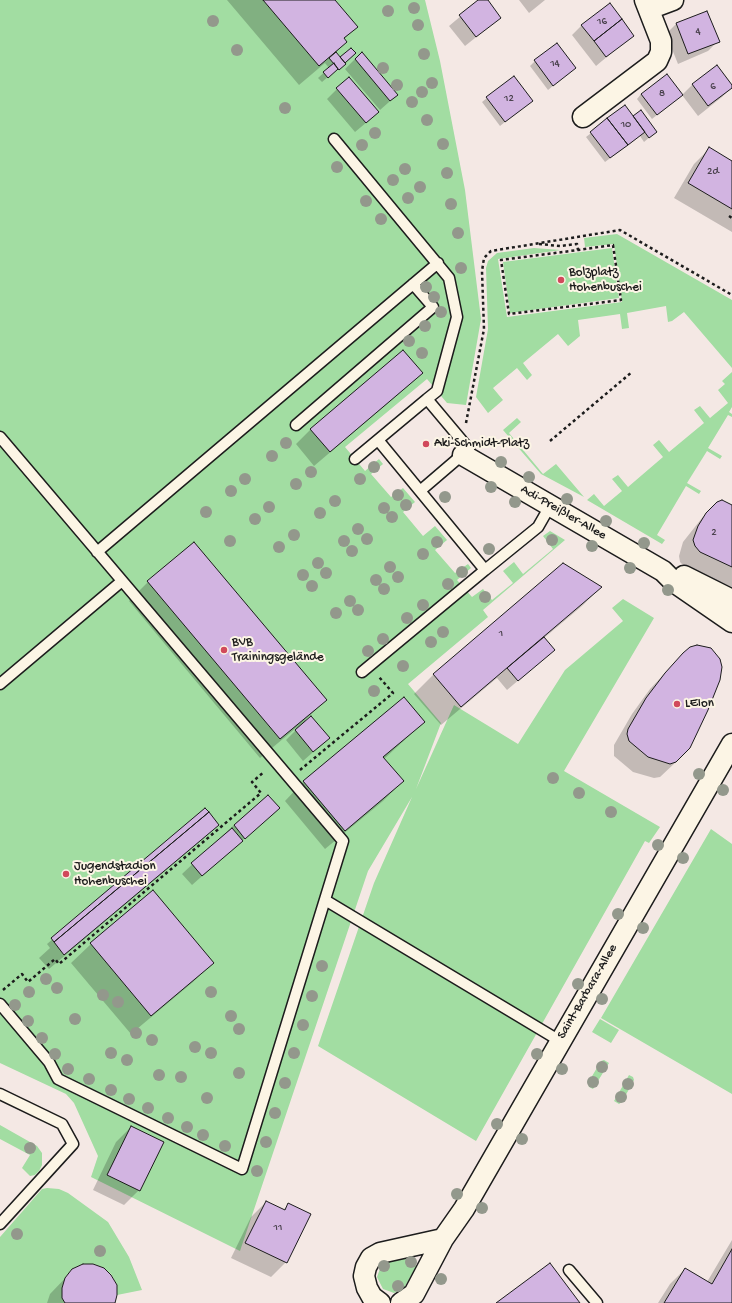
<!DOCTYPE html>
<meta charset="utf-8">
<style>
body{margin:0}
canvas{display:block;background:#f4e8e4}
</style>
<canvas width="732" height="1303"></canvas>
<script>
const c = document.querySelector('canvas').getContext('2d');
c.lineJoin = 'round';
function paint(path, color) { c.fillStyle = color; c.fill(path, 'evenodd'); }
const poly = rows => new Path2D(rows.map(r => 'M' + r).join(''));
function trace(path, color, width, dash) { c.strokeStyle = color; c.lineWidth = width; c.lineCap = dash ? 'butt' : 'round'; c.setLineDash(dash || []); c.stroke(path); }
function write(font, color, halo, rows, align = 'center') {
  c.font = font + ' "Gochi Hand",sans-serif'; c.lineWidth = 4; c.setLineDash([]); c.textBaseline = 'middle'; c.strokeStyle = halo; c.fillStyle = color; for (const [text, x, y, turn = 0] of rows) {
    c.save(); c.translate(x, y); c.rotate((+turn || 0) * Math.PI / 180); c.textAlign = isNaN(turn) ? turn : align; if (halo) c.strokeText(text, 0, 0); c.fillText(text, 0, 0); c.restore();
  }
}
paint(poly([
 [0,0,425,0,440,61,465,190,481,319,469,388,466,405,447,403,427,379,345,447,365,471,379,459,383,464,371,474,391,497,403,488,415,502,403,512,423,536,435,526,447,540,435,550,455,573,468,564,471,568,457,580,472,597,483,589,492,600,513,583,503,571,514,562,523,574,553,549,543,536,550,531,565,540,483,610,488,617,408,684,441,723,416,789,454,705,518,744,565,670,623,621,612,608,623,599,654,618,564,771,660,827,649,843,645,841,476,1141,318,1046,374,883,412,797,368,871,240,1251,91,1177,98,1156,74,1103,66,1094,0,1063],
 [617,234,732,300,732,368,684,312,672,321,668,322,666,306,627,313,629,328,622,329,620,314,578,320,580,336,568,346,558,334,523,363,532,375,527,380,517,368,493,388,503,400,488,413,476,397,488,329,486,268,488,261,497,253,534,248,561,250,498,259,507,317,622,302,614,244,585,247,584,238],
 [612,248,619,298,510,313,503,262],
 [732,372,732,407,729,412,732,414,732,417,728,415,708,448,722,456,720,459,707,451,687,483,701,491,699,494,686,486,657,535,665,540,662,544,587,500,594,494,604,506,622,491,612,479,618,475,628,487,663,457,653,445,659,440,669,452,704,423,694,410,700,406,710,418,728,403,718,390,725,384,722,381],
 [517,418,521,422,509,433,543,474,556,464,584,497,541,474,503,430],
 [711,829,732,844,732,1094,601,1018],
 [600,1019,619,1030,611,1043,592,1032],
 [604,1060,609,1063,593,1089,589,1087,588,1083,601,1061],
 [629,1075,633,1077,634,1080,622,1102,619,1104,614,1101],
 [0,1125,37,1146,42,1153,42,1165,39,1171,35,1175,30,1176,22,1168,30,1155,0,1139],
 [47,1188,59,1189,68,1193,108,1222,129,1257,142,1290,117,1295,117,1285,111,1274,104,1268,93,1264,83,1264,72,1269,65,1278,62,1288,62,1298,65,1303,0,1303,0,1237,42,1189],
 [408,1256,415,1259,416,1267,404,1288,394,1293,383,1289,377,1277,381,1266,385,1262]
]), '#a2dda2');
paint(poly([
 [227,0,334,0,356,27,344,39,346,42,335,53,340,58,350,58,322,82,318,78,329,68,325,63,299,85],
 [480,0,487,0,500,18,465,46,449,26],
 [519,0,545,0,529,13],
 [676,24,718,41,708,51,678,64,666,34],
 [582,25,633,35,596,66,572,35],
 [355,59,397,95,380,110,345,69],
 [535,61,575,68,548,90,530,66],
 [717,67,732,87,722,97,698,116,682,95,652,119,637,99,641,94,682,95,692,85],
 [513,77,526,105,500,126,482,102],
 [337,89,367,122,355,132,327,99],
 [625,107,651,136,644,142,640,136,605,162,586,137],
 [709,149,732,162,732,232,674,198,694,164],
 [422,373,407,387,314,466,296,444,311,429],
 [717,503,732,507,732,587,685,567,680,562,679,556,683,542,702,518],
 [563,564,601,587,582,606,544,638,554,650,507,690,497,678,441,725,414,694,433,675],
 [148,582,326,700,305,720,329,738,303,761,286,740,297,729,296,728,260,758,129,601],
 [683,654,676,762,660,777,654,778,633,772,614,756,614,745,632,714,650,689],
 [424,722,384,759,403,781,383,801,325,849,285,801,304,781],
 [279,808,192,885,182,874,234,825],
 [205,809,218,825,203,839,49,969,39,958,50,948,47,944],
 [153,891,213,963,193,982,131,1034,71,963,91,944],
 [131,1127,139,1190,124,1205,93,1190,116,1142],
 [266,1202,283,1210,289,1204,286,1262,271,1277,231,1258,251,1217],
 [732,1240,732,1303,658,1303,670,1284,685,1269,707,1282],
 [73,1270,114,1303,47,1303,50,1294]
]), '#0003');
const building = poly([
 [263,0,335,0,358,27,344,38,347,42,319,66,263,0],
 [478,0,488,0,501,18,476,37,459,15,478,0],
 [610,3,622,19,594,41,581,25,610,3],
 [707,11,720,42,688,54,676,23,707,11],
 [622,19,634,36,606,57,594,41,622,19],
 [557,43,576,68,553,86,534,60,557,43],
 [351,48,356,53,345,63,340,57,351,48],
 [336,52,346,64,339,70,329,58,336,52],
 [362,52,398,95,390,101,355,59,362,52],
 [334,63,338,69,328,78,323,72,334,63],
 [717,65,732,85,732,88,708,106,692,84,717,65],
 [667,74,683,95,657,115,641,94,667,74],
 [514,76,533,101,505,122,486,97,514,76],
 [349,77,379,112,366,123,336,88,349,77],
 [625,105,645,132,628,145,607,118,625,105],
 [641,110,657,132,649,138,633,116,641,110],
 [607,118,628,145,610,158,590,132,607,118],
 [709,147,732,161,732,209,688,183,709,147],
 [403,350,423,373,330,452,310,429,403,350],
 [722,500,732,505,732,567,700,552,695,546,693,540,698,526,706,513,717,502,722,500],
 [194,542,327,700,280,739,147,581,194,542],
 [563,563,602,587,461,707,433,674,563,563],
 [544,637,555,650,518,681,507,668,544,637],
 [697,645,711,648,720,659,722,667,720,680,708,710,690,748,676,762,670,764,648,757,629,741,627,734,628,729,646,698,665,673,683,653,690,647,697,645],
 [404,697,425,722,383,757,404,781,345,831,303,781,404,697],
 [311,716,330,738,313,752,295,730,311,716],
 [268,795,280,808,245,839,234,825,268,795],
 [205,808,209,812,54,942,51,938,205,808],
 [209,812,219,825,64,955,54,942,209,812],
 [232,828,243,841,202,876,191,863,232,828],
 [153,890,214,963,151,1016,90,943,153,890],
 [131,1126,164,1142,140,1191,107,1175,131,1126],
 [266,1201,285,1210,288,1203,311,1214,287,1263,245,1243,266,1201],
 [732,1249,732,1303,664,1303,685,1268,712,1284,732,1249],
 [550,1263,580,1303,496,1303,550,1263],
 [83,1264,93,1264,104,1268,111,1275,117,1285,117,1295,115,1303,65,1303,62,1298,62,1288,65,1278,72,1269,83,1264]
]);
paint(building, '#d2b4e1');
trace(building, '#1c1c1c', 1);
const service = poly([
 [334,139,449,278,457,317,437,391,427,399],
 [296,425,433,307,413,284],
 [0,437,343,841,242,1169,58,1079,49,1062,0,1004],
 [355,459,427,399,469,449,420,491,378,440],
 [97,552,438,263],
 [485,570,538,527,550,506],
 [362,672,485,570,420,491],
 [0,684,122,581],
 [325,900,560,1041],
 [0,1094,62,1124,73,1144,0,1224],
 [569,1270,597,1303]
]);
const minor = poly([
 [649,9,673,0],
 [583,117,657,61,661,52,661,41,645,0],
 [463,455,663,571,674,582,732,622],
 [684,576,732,600],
 [380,1303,372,1297,367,1288,364,1276,366,1267,371,1258,380,1253,443,1239],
 [401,1303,414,1294,443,1239,464,1209,732,744]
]);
trace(service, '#1c1c1c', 13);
trace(minor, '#1c1c1c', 23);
trace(poly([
 [729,216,732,218],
 [539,244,560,246,577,244,578,250,501,260,509,314,621,300,613,245,578,250],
 [466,423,484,329,482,271,484,258,491,251,620,230,732,295],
 [550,441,632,372],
 [300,770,393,693,379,677],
 [3,990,22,974,28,982,55,959,59,964,261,793,252,782,264,772]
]), '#1c1c1c', 2.5, [3, 3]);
trace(service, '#fcf5e5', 10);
trace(minor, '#fcf5e5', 20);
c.fillStyle = '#93988c';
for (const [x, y] of [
 [414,8],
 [388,11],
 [213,21],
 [418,25],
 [237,50],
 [424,54],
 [383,68],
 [432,83],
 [397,85],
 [422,92],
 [412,102],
 [285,108],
 [427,120],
 [375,133],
 [443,144],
 [362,145],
 [337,167],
 [405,169],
 [447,173],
 [393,180],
 [420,187],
 [408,198],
 [366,201],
 [451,204],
 [381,219],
 [458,233],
 [461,268],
 [426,287],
 [434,297],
 [441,312],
 [425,326],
 [409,341],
 [422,353],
 [286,443],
 [272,456],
 [501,462],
 [374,467],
 [311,472],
 [529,477],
 [245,479],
 [360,479],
 [296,484],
 [491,487],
 [231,491],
 [398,495],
 [445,497],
 [567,499],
 [335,501],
 [515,502],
 [406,505],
 [269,507],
 [384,508],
 [206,512],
 [320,513],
 [392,517],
 [255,519],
 [606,521],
 [358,529],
 [294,535],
 [367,539],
 [552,540],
 [230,541],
 [344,541],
 [437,542],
 [644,543],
 [592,546],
 [279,547],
 [489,549],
 [352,551],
 [423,554],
 [318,563],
 [390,567],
 [630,568],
 [462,572],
 [326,573],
 [303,575],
 [398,577],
 [376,580],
 [448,584],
 [312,586],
 [384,589],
 [668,590],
 [485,597],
 [350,601],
 [423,605],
 [358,610],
 [336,613],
 [407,618],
 [443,632],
 [383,639],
 [431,642],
 [368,651],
 [403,666],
 [374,691],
 [699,774],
 [553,778],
 [723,790],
 [579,793],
 [611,812],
 [658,845],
 [683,858],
 [618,914],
 [643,928],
 [322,966],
 [46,979],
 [578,984],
 [57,988],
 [29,992],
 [211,992],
 [103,995],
 [312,996],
 [602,999],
 [118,1002],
 [15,1005],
 [231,1016],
 [75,1019],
 [28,1021],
 [303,1025],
 [239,1029],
 [136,1033],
 [42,1038],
 [152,1040],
 [195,1047],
 [111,1053],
 [211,1053],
 [294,1053],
 [55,1054],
 [537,1054],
 [127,1060],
 [602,1067],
 [68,1069],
 [562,1069],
 [239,1073],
 [159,1075],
 [181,1077],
 [89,1079],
 [593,1082],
 [285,1083],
 [628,1084],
 [111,1090],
 [621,1097],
 [207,1098],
 [129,1099],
 [148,1108],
 [275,1113],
 [168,1118],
 [497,1124],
 [187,1127],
 [203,1135],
 [522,1139],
 [266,1142],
 [225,1146],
 [30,1148],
 [257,1171],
 [457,1194],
 [482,1208],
 [17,1234],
 [100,1251],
 [411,1262],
 [384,1266],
 [441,1279],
 [398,1286]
]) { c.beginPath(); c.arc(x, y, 6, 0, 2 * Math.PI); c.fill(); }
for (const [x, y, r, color] of [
 [561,280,4,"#d1495b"],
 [426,444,4,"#d1495b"],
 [224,650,4,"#d1495b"],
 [677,704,4,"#d1495b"],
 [66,874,4,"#d1495b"]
]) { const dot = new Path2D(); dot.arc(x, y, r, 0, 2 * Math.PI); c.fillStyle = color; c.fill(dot); trace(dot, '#fcf5e5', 1.5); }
write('11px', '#4a424d', null, [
 ["16",602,22],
 ["4",698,32],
 ["14",555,64],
 ["6",713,87],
 ["8",662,94],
 ["12",509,99],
 ["10",626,125],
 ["2d",713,172],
 ["2",714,533],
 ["1",501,634],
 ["11",278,1228]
]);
write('13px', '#1c1c1c', '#fcf5e5', [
 ["Bolzplatz",569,273],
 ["Hohenbuschei",569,288],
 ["Aki-Schmidt-Platz",434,444],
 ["BVB",232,643],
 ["Trainingsgelände",232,658],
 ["LEIon",685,704],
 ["Jugendstadion",74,867],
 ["Hohenbuschei",74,882]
], 'left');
write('13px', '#1c1c1c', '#fcf5e5', [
 ["Adi-Preißler-Allee",563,513,30],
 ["Saint-Barbara-Allee",588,992,-60]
]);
</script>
